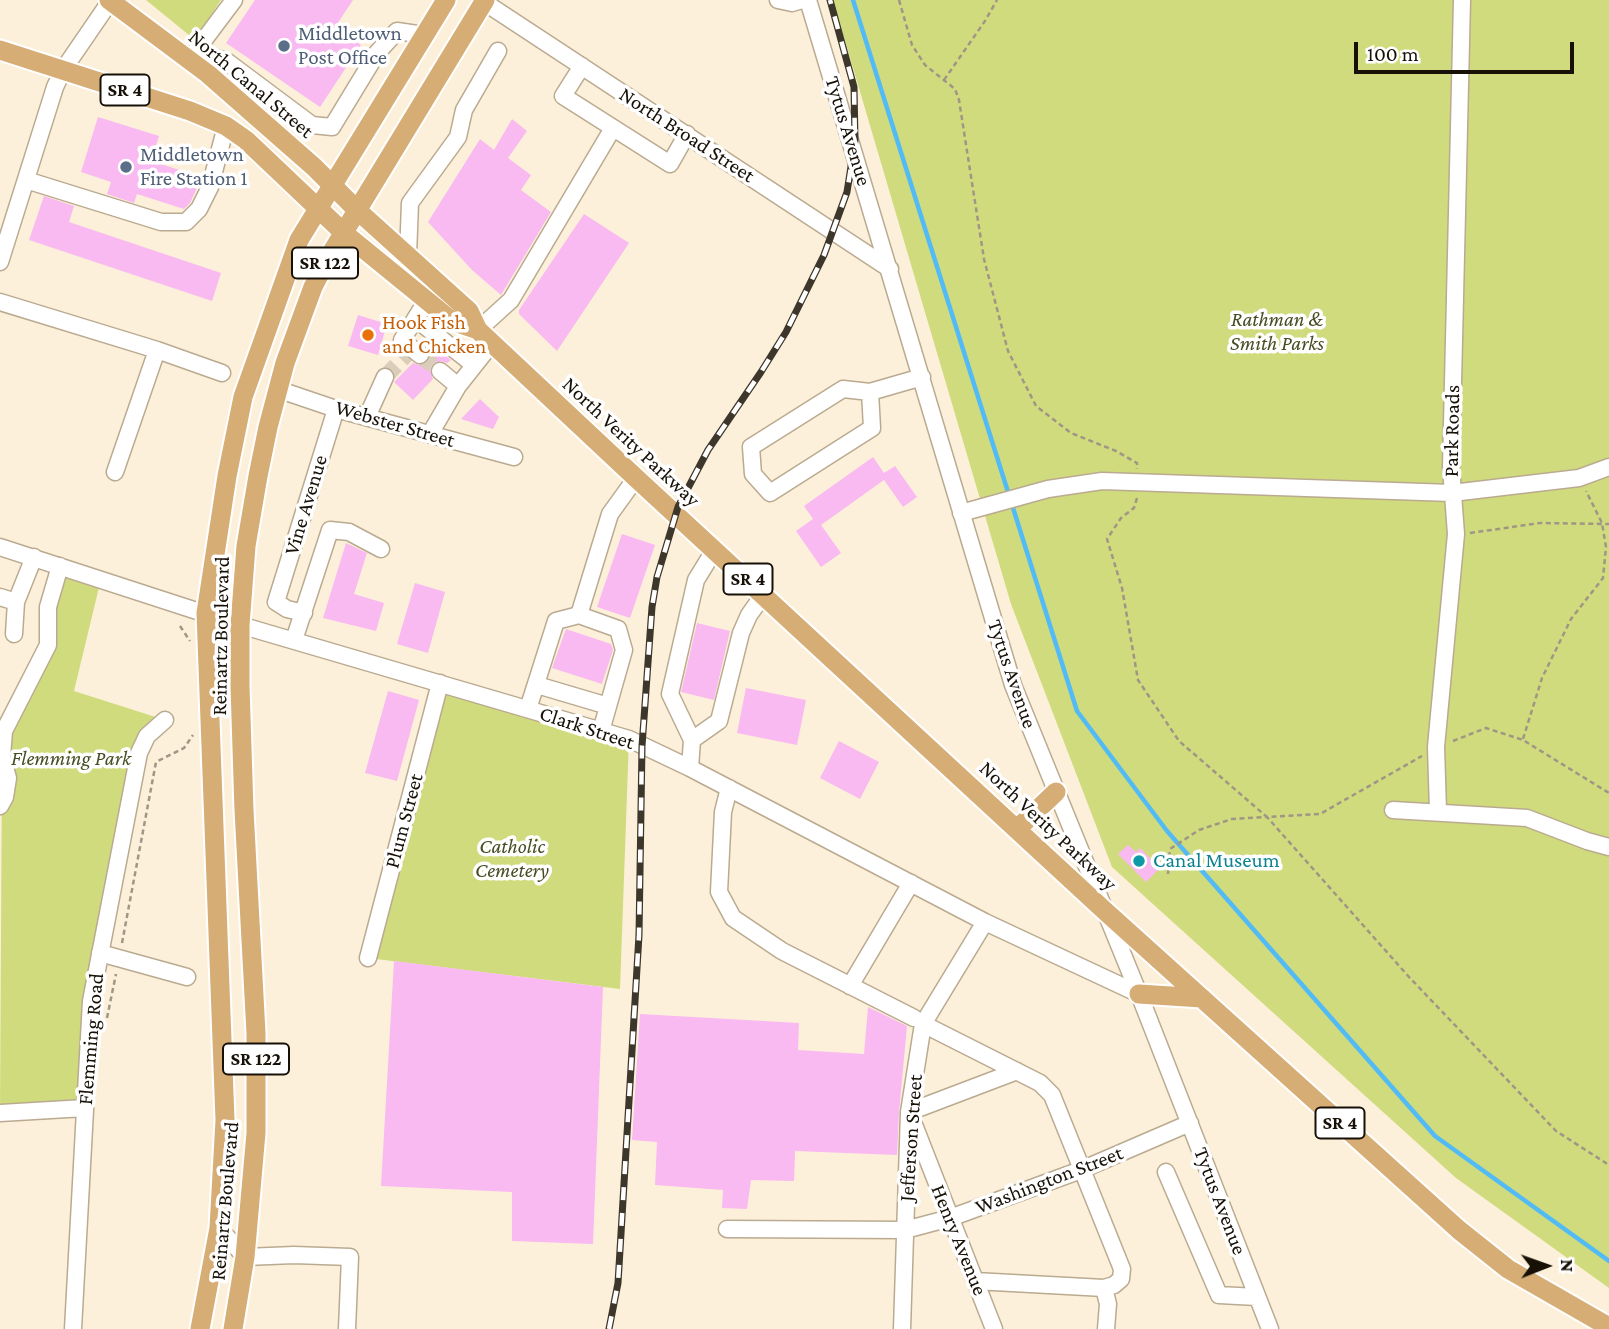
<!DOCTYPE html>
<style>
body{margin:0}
#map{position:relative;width:1609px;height:1329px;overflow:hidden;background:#fdf0da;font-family:"Crimson Pro",serif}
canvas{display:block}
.north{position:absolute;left:1511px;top:1231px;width:70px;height:70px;-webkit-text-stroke:5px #fff;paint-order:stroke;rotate:89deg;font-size:19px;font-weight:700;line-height:28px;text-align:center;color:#161007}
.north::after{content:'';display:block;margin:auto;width:24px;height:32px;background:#161007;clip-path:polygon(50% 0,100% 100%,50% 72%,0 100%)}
.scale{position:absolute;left:1354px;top:42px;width:220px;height:32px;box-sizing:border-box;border:4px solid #161007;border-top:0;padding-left:9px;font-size:21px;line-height:24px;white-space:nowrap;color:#161007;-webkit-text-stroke:5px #fff;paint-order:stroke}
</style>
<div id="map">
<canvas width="1609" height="1329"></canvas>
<div class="north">N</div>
<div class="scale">100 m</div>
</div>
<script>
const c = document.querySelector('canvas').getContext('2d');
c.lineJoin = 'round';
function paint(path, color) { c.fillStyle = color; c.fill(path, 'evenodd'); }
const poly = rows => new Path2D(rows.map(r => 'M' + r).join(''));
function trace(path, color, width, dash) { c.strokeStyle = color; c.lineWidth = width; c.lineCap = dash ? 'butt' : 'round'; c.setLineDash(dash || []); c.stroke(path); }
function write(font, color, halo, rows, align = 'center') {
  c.font = font + ' "Crimson Pro",serif'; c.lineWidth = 7; c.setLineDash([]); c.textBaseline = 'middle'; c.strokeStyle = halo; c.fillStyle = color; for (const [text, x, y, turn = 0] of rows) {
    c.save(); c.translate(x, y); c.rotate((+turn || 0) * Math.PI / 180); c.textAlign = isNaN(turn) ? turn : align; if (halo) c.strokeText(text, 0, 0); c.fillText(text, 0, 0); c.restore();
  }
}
paint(poly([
 [146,0,221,0,195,40],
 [833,0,1609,0,1609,1288,1456,1178,1112,867,1011,604],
 [60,566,101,579,74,691,165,720,147,736,91,1001,85,1108,0,1113,2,755,48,645],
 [440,683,629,739,620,989,368,958]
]), '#d0db7d');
trace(poly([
 [853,0,1077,711,1167,831,1435,1136,1609,1261]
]), '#52bbf5', 4.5);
paint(poly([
 [255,0,353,0,335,27,361,45,320,107,226,43],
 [98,117,159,136,151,161,202,177,190,203,184,209,137,194,134,203,107,194,111,182,81,172],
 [512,119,527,131,508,158,531,175,521,190,551,212,501,295,472,270,428,222,480,139,494,150],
 [44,196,74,206,69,222,221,273,212,301,29,240],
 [584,214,629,243,557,351,519,314,519,310],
 [358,315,387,324,378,355,348,346],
 [430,344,451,360,447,363,441,361,432,364,430,370,433,379,413,400,394,382,413,363,419,365,428,362,430,356,427,347],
 [480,399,499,417,493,429,461,419],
 [873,457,884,473,895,466,917,497,903,507,884,480,821,525,841,553,821,567,796,531,813,519,804,506],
 [622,534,655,545,630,618,597,607],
 [346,543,367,553,354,594,384,603,376,631,323,618],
 [415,583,445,592,428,653,397,644],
 [697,623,730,631,714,700,681,692],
 [566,629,611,644,613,650,602,684,552,668],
 [746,688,806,700,797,745,737,733],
 [388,691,419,700,397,781,365,773],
 [839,741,879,762,860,799,820,778],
 [1128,845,1136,852,1140,848,1160,868,1146,882,1118,854],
 [394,961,603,987,593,1244,512,1241,512,1192,381,1186],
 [868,1007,907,1026,899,1112,897,1155,795,1151,794,1181,751,1180,747,1209,722,1208,723,1190,655,1185,657,1142,632,1140,640,1014,799,1023,798,1050,864,1054]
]), '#f9b9f1');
trace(poly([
 [420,355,440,371],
 [385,377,407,354]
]), '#daceba', 16, [16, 8]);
const minor = poly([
 [481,0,890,269],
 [778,0,792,3,802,0],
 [808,0,1013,685,1139,994,1270,1329],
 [189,60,210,57,225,60,312,125,332,127,377,53,397,31,424,35],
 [189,60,234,0],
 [582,66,563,96,670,164,687,134],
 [26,180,161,222,186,222,199,209,210,187,226,126],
 [408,256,410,203,458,137,464,110,498,51],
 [0,262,55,87,63,70,111,0],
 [0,302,157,350,222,373],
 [416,319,474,365],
 [478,330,511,300,613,128],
 [420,355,402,340,427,300],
 [440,371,458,386,492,343],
 [277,389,336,409,514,457],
 [870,392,872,428,770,493,753,474,751,447,843,389,870,392,922,377],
 [367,417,385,377],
 [430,434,458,386],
 [115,472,157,350],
 [961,513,1048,489,1102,481,1452,493,1579,478,1609,467],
 [0,547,240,625,629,739,690,768,985,922,1139,994],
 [0,597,16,602,34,557],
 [304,613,287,609,276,602,336,409],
 [579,615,618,629,624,650,601,731],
 [14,634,16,602],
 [294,640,330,530,349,532,381,549],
 [537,685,608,706],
 [528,709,556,621,579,615,610,514,636,478],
 [692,740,719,721,741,633,749,615,764,594],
 [690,768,692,740,670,694,696,580,715,549],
 [729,788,723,812,719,892,733,918,782,951,914,1018],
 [0,806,5,797,8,778,2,756,4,731,48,645,48,607,60,566],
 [1393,810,1527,818,1587,841,1609,847],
 [1438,811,1436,747,1456,534,1451,467,1462,0],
 [100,953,187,977],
 [368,958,440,683],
 [850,986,911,883],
 [923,1024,1040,1083,1052,1095,1122,1269,1121,1279,1114,1285,1104,1288,975,1281],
 [0,1113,85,1108],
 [1166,1172,1219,1295,1257,1297],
 [219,1228,245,1257,294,1255,350,1257,347,1329],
 [727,1229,905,1230,950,1218,1081,1170,1190,1123],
 [1104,1288,1108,1304,1106,1329],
 [73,1329,91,1001,139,753,147,736,165,720],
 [902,1329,909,1112,923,1024,985,922],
 [994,1329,909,1112,1017,1071]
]);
const major = poly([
 [109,0,208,74,314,167,357,210,469,311,478,330,636,478,1105,911,1459,1230,1508,1269,1609,1327],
 [0,50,190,111,226,126,246,140,344,233,452,321,478,330],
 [1017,829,1056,792],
 [1139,994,1202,998],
 [200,1329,219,1228,225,1120,206,613,227,476,243,397,299,240,446,0],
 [233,1329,245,1257,256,1133,256,1033,244,810,240,686,240,625,246,546,258,476,268,427,285,363,313,287,327,260,485,0]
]);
trace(minor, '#baaa90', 19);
trace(major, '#fff', 23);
trace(poly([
 [899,0,912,45,925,65,955,89,959,100,984,259,1008,351,1036,406,1071,433,1116,451,1137,463,1137,469],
 [944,80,985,21,997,0],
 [1137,498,1134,508,1121,518,1107,539,1122,588,1138,680,1179,741,1267,817,1320,814,1422,756],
 [1470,533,1540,523,1609,524],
 [180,626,190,641],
 [1523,739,1542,678,1571,619,1603,578,1606,547,1602,523,1586,491],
 [1453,741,1486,728,1523,740,1609,793],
 [1168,874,1170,849,1199,830,1232,819,1267,817,1409,977,1556,1131,1609,1165],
 [122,943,156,762,184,748,193,735],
 [107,1018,116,974]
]), '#a09685', 2.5, [5, 3.5]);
trace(minor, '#fff', 16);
trace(major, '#d7ad76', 19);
const rail = poly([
 [609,1329,618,1283,620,1250,639,935,642,746,652,607,657,577,678,507,708,450,761,372,786,332,824,255,847,192,855,141,854,87,830,0]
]);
trace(rail, '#3d362b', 7);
trace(rail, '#fff', 4.5, [13]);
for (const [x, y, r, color] of [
 [284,46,7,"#5c6f8a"],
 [126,167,7,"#5c6f8a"],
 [368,335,7,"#e8710a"],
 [1139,861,7,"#0f9aa8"]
]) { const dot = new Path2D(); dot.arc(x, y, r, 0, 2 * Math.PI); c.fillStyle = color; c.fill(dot); trace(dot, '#fff', 2.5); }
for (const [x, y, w] of [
 [125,90,49],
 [325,263,66],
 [748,579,49],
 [256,1059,66],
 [1340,1123,49]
]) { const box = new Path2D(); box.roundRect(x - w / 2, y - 15.5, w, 31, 5); c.fillStyle = '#fff'; c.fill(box); trace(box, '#161007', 2); }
write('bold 19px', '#161007', null, [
 ["SR 4",125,90],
 ["SR 122",325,263],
 ["SR 4",748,579],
 ["SR 122",256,1059],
 ["SR 4",1340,1123]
]);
write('21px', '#4e5e75', '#fff', [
 ["Middletown",298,34],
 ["Post Office",298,58],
 ["Middletown",140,155],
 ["Fire Station 1",140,179]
], 'left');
write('21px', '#161007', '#fff', [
 ["North Canal Street",251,84,40],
 ["Tytus Avenue",848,131,73],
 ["North Broad Street",687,135,33],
 ["Webster Street",395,424,16],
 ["Park Roads",1452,431,-89],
 ["North Verity Parkway",631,442,43],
 ["Vine Avenue",306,505,-73],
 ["Reinartz Boulevard",221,636,-89],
 ["Tytus Avenue",1012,674,71],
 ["Clark Street",587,728,18],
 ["Plum Street",404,821,-75],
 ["North Verity Parkway",1048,826,43],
 ["Flemming Road",91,1039,-85],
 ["Jefferson Street",911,1138,-86],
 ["Washington Street",1049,1180,-21],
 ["Reinartz Boulevard",225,1201,-85],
 ["Tytus Avenue",1220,1201,69],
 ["Henry Avenue",959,1240,68]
]);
write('italic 21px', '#494d23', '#fff', [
 ["Rathman &",1277,320],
 ["Smith Parks",1277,344],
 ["Flemming Park",71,759],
 ["Catholic",512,847],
 ["Cemetery",512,871]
]);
write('21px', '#c56008', '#fff', [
 ["Hook Fish",382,323],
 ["and Chicken",382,347]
], 'left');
write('21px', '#0d838f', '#fff', [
 ["Canal Museum",1153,861]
], 'left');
</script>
